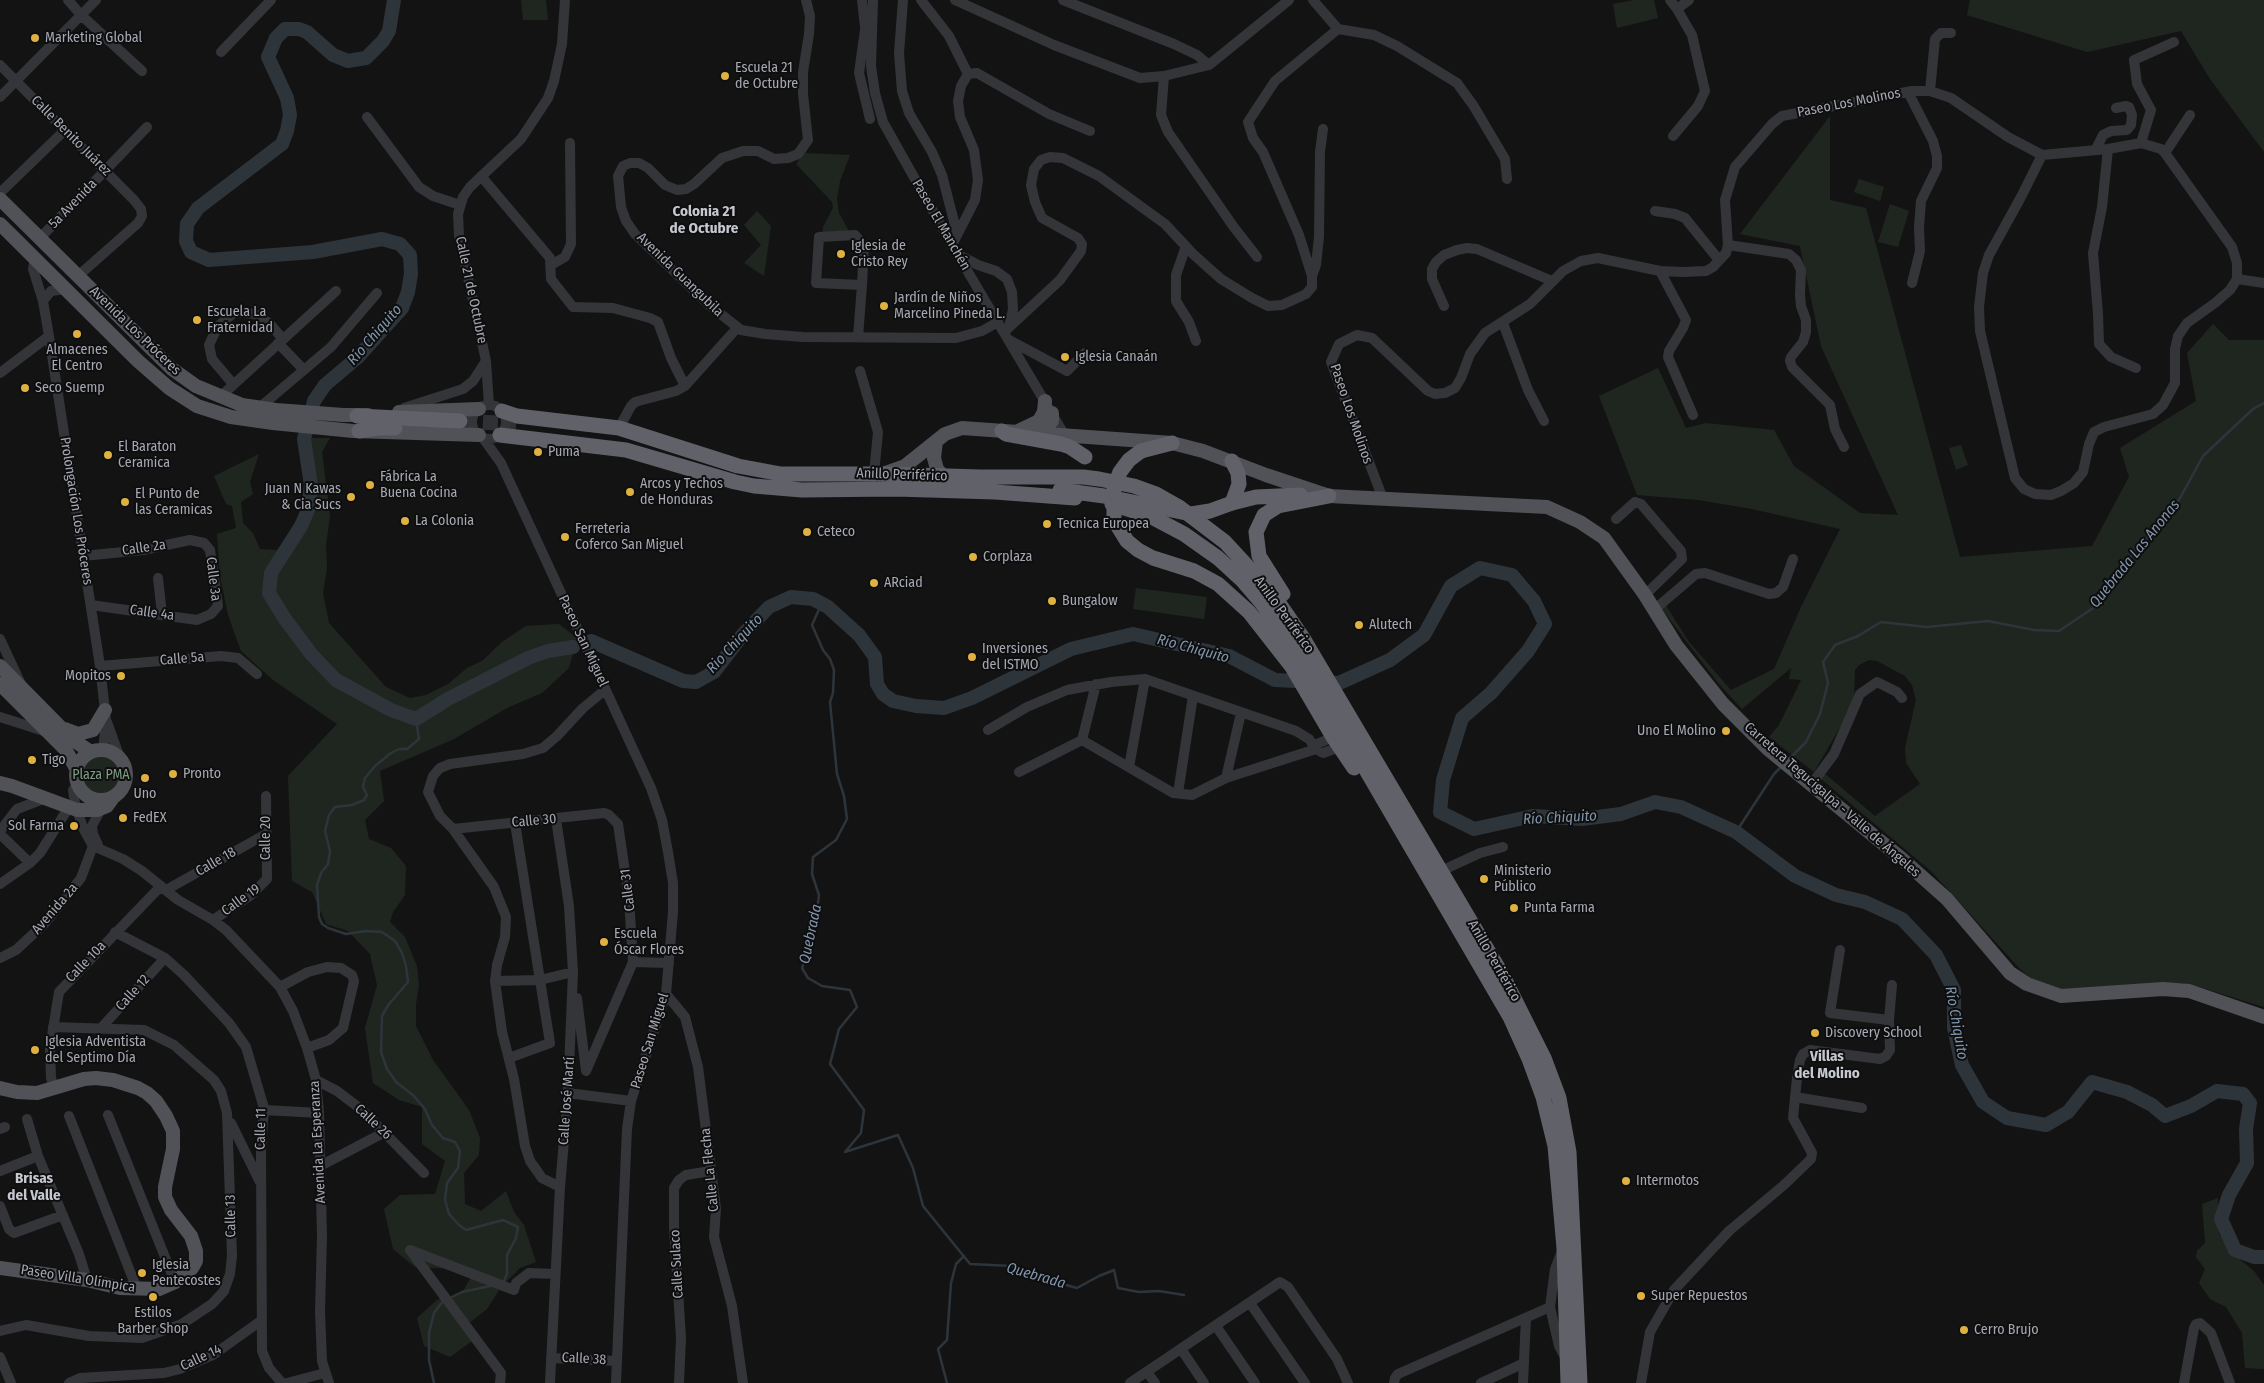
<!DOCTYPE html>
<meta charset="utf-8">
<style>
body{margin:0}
canvas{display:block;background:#131314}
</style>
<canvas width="2264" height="1383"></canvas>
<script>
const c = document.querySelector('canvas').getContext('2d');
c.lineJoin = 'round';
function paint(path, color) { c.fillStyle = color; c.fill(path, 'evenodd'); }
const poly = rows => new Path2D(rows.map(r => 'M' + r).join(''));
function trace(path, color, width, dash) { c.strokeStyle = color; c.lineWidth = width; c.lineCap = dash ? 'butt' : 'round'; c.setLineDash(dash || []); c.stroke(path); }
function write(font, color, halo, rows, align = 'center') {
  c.font = font + ' "Fira Sans Condensed",sans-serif'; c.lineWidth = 4; c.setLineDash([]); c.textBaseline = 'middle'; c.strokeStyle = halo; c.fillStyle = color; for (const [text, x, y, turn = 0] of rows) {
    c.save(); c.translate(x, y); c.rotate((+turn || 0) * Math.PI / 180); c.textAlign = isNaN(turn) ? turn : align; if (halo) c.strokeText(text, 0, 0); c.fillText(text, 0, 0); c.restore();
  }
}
paint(poly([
 [521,0,546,0,548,20,523,20],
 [1634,0,1654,0,1658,18,1617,28,1613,4],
 [1970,0,2264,0,2264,152,2210,79,2181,31,2087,52,1967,15],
 [1830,116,1830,200,1866,208,1960,557,2092,546,2129,477,2120,448,2196,401,2187,353,2213,324,2229,340,2264,340,2264,1007,2199,987,2180,983,2165,983,2064,990,2032,979,2020,969,1932,872,1820,778,1824,773,1875,816,1920,784,1906,763,1905,748,1916,700,1912,685,1905,676,1877,661,1869,660,1859,665,1855,670,1854,697,1846,717,1814,772,1769,737,1779,725,1801,680,1789,679,1791,668,1742,709,1719,684,1661,608,1665,604,1689,642,1731,690,1774,669,1801,607,1840,529,1752,509,1698,500,1637,495,1599,396,1658,368,1686,428,1706,423,1774,430,1794,466,1860,513,1898,515,1821,346,1800,246,1740,234],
 [804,153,850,155,840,181,837,199,839,213,850,233,822,235,823,227,833,208,832,202,796,164],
 [1859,179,1884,187,1880,201,1854,192],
 [1890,204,1909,211,1898,247,1878,242],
 [757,211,771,226,764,276,744,263,761,245,744,225],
 [310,438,330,438,322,452,330,516,326,545,327,568,323,593,329,623,386,687,410,698,426,695,448,684,467,668,482,661,502,642,526,626,559,624,577,638,569,668,542,693,507,708,454,739,380,771,384,801,365,820,369,839,391,848,406,866,405,895,393,912,390,922,405,937,417,966,419,985,416,1004,416,1026,433,1060,469,1110,480,1138,479,1155,464,1173,465,1204,481,1211,506,1191,514,1212,524,1225,536,1262,520,1268,501,1287,487,1309,469,1323,472,1341,450,1357,424,1346,417,1318,437,1300,462,1293,475,1270,415,1267,393,1249,384,1209,400,1195,435,1194,445,1161,422,1144,422,1107,399,1100,373,1083,365,1028,377,985,370,954,348,931,326,924,312,892,292,881,288,776,337,724,273,680,241,651,228,615,220,576,217,534,236,528,232,506,226,504,214,476,259,454,250,482,253,494,241,502,243,523,253,533,260,549,277,550,293,532,305,496,303,452],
 [1961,445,1968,465,1956,470,1949,448],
 [1136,588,1207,597,1204,619,1133,609],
 '80 775a21 21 0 1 1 42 0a21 21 0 1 1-42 0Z',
 [2218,1198,2219,1234,2237,1257,2254,1271,2264,1285,2264,1369,2245,1368,2242,1333,2226,1307,2210,1299,2199,1283,2205,1269,2196,1257,2197,1251,2205,1243,2202,1204]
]), '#1f2620');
trace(poly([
 [821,605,812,625,823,650,830,659,834,670,833,693,830,702,837,774,844,796,847,819,836,840,813,857,812,874,819,895,813,939,802,968,808,978,822,986,850,990,857,1007,839,1029,830,1064,864,1110,861,1133,845,1152,898,1135,913,1168,923,1206,970,1264,1012,1266,1044,1279,1077,1288,1099,1276,1114,1270,1118,1288,1139,1292,1159,1291,1184,1295],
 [416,719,419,739,407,749,399,749,391,753,375,766,365,778,363,787,367,795,364,800,352,805,335,807,329,815,325,831,330,851,328,864,321,873,317,885,319,917,322,924,328,928,346,934,366,931,382,932,395,941,402,953,406,966,408,982,389,1004,382,1016,381,1052,387,1069,396,1082,413,1095,425,1109,432,1125,443,1138,455,1142,460,1151,458,1168,447,1183,445,1200,449,1214,459,1225,466,1230,503,1220,518,1227,516,1238,507,1255,507,1274,503,1283],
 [1789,759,1806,742,1820,714,1828,683,1823,662,1835,645,1858,636,1881,622,1927,627,1988,621,2034,630,2059,631,2096,606,2136,549,2156,530,2179,500,2203,456,2253,409,2264,403],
 [1736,832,1774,774,1782,766],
 [448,1299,462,1292,490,1286],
 [434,1383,429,1360,429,1333,434,1313,443,1301],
 [947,1383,938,1349,947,1340,951,1283,956,1264,964,1256]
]), '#2d353b', 2.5);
trace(poly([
 [394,0,389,31,383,41,366,58,348,61,333,55,307,32,299,29,285,29,276,38,268,57,287,98,290,115,287,131,282,144,198,208,187,224,186,241,191,252,209,260,313,252,382,239,400,244,410,255,411,274,408,292,402,308,358,357,325,385,314,401,304,439,311,485,308,510,301,526,271,573,269,593,285,619,312,655,336,680,391,710,416,719,448,699,528,658,548,651,573,647],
 [591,641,683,681,696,682,714,672,744,633,769,607,791,597,813,599,828,607,840,618,859,635,875,657,877,684,883,694,893,701,916,706,944,708,972,698,1071,649,1133,634,1229,656,1275,680,1339,683,1390,660,1424,635,1451,586,1480,568,1512,575,1534,601,1545,624,1528,651,1491,693,1462,718,1443,780,1440,812,1474,829,1533,816,1582,819,1621,814,1655,802,1681,807,1736,832,1795,876,1836,895,1865,902,1902,919,1936,955,1954,990,1954,1028,1962,1065,1983,1102,2007,1118,2046,1125,2068,1112,2092,1082,2127,1092,2152,1105,2165,1116,2191,1106,2217,1091,2243,1094,2250,1103,2246,1129,2247,1163,2229,1195,2221,1219,2235,1250,2254,1257,2264,1257]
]), '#2d353b', 14);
trace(poly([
 [460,421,516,424]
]), '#303134', 15, [15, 8]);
trace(poly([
 [68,0,81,15,142,71],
 [806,0,810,16,809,34,803,72,803,94,808,140,798,154,788,158,774,159,758,151,743,151,722,158,694,184,686,189,677,190,665,185,648,168,639,163,630,163,623,166,618,176,621,207,626,221,635,234,708,304,741,330,765,334,803,337,956,338,982,331,998,322],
 [862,0,866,36],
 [873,0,871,66,875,93,883,122,952,245,1064,434],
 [903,0,899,53,902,91,909,113,932,152,942,175,957,233],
 [921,0,949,36,968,74,961,86,958,101,960,117,974,150,978,180,975,200,952,245],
 [955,0,1054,45,1140,78,1164,76,1209,65,1289,0],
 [1063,0,1174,44,1197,55,1209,65],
 [1313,0,1338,29,1374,35,1397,46,1457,83,1473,105,1505,159,1507,179],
 [1670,0,1677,9,1689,0],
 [865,30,859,73,870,119],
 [221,52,271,0],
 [0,65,134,200,141,209,142,216,138,223,78,276],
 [968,74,977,73,1049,114,1090,131],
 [1164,76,1161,115,1168,132,1233,226,1257,257],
 [1930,91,1935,39,1941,33,1951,33],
 [1908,92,1933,141,1937,156,1937,168,1921,201,1919,227,1920,251,1912,283],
 [0,97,96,0],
 [367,117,419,187,433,196,460,205],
 [1673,136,1698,106,1705,91,1692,35,1677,9],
 [2141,143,2151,110,2137,84,2134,60,2174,42],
 [2096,149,2103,135,2111,131,2127,130,2131,125,2132,115,2129,107,2126,106,2116,108],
 [2108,149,2102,207,2093,253,2098,314,2099,344,2111,357,2136,368],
 [2165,153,2190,115],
 [481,176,550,258,551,279,573,307,613,308,650,318,658,322,671,358,685,386],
 [0,193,65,130],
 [1655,211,1675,214,1685,218,1719,260],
 [40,238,147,127],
 [1728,245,1789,254,1796,260,1801,270,1800,295,1801,306,1806,320,1806,332,1803,342,1791,357,1790,361,1792,367,1830,405,1835,429,1844,447],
 [1186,246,1176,275,1176,301,1189,322,1196,341],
 [959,255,978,265,996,271,1007,279,1012,292,1013,309,1009,327],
 [35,259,33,269,43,301,49,336,100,666,106,720,103,751],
 [551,265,565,257,571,244,570,143],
 [1660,271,1686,320,1683,328,1669,351,1668,357,1693,415],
 [1312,276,1316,265,1319,237,1320,152,1323,129],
 [2237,279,2264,283],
 [43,301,51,291,66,289],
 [1444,306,1432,279,1432,269,1436,262,1444,255,1457,250,1467,248,1477,249,1552,281],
 [1503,323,1528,390,1544,421],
 [1004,332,1060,280,1081,251,1082,244,1078,238,1042,218,1035,202,1031,185,1034,169,1041,160,1050,157,1063,158,1099,176,1165,224,1193,254,1221,279,1252,298,1268,306,1282,305,1306,294,1312,287,1312,276,1299,235,1263,152,1253,138,1248,122,1275,81,1338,29],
 [858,337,862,285,864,246,855,235,819,237,816,283,862,285],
 [1009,340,1067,371,1085,353],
 [278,343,303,369],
 [860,371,878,432,874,474],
 [0,373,49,336],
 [233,384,212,359,209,345,218,326,235,312,255,314,270,324,283,339],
 [220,397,336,291],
 [489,405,486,361,459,236,458,214,463,197,470,187,521,139,548,98,554,81,562,44,565,0],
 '472 422a17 17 0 1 1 34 0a17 17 0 1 1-34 0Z',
 [259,408,331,347,377,293],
 [404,408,463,389,473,381,486,361],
 [619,428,631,406,635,402,676,391,685,386,737,328],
 [483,438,501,463,651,788,662,820,668,852,673,883,673,912,666,994,631,1101,627,1129,616,1383],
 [1383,499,1331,362,1339,344,1357,335,1372,338,1428,391,1435,394,1445,393,1455,388,1461,378,1470,354,1485,333,1530,304,1563,271,1581,261,1598,258,1660,271,1683,272,1706,271,1713,267,1726,253,1728,245,1725,200,1735,167,1772,124,1782,116,1912,91,1930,91,1951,98,2008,137,2042,155,2108,149,2141,143,2161,149,2165,153,2232,247,2237,263,2237,279,2230,290,2215,303,2187,323,2178,336,2175,349,2175,383,2163,405,2153,414,2104,427,2094,432,2089,444,2083,472,2074,483,2061,491,2051,495,2035,494,2024,489,2015,478,1980,331,1979,307,1983,273,1989,255,2021,197,2042,155],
 [1616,519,1635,502,1641,504,1681,551,1682,559,1645,595],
 [83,556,143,550,190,540,204,543,210,550,218,606,211,614,197,620,91,605],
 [158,578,162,614],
 [1654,610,1696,574,1705,573,1769,594,1776,593,1783,587,1793,559],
 [0,639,21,684],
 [100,666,221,656,238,658,257,674],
 [0,717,47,732],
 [107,722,121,761],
 [988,730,1027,707,1067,690,1111,682,1145,679,1296,731,1309,739,1316,749,1323,753,1340,747],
 [1082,740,1096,684],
 [1129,767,1145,679],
 [1019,772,1082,740,1173,793,1192,795,1226,778,1316,749,1317,744,1333,737],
 [1226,778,1241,713],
 [1811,785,1834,754,1860,694,1877,682,1897,692,1902,698],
 [73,790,75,803,83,828,93,846,123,859,142,871,178,900,213,920,226,930,280,987,293,1011,307,1048,316,1080,319,1113,322,1236,320,1311,322,1361,329,1383],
 [1178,793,1193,696],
 [453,829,604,813,609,815,618,824,629,899,633,962,586,1071,577,998],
 [0,831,17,809,46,798],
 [0,834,30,863],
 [98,845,93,834,92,826,101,809],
 [1441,871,1480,853,1503,847],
 [0,884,30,863,40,853,69,807],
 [166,890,266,834],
 [213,920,251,895,267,879,266,796],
 [115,932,165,958,184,975,229,1023,246,1047,264,1108,261,1150,262,1351,269,1368,282,1383],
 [1840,950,1830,1013,1889,1020],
 [0,958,16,950,46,922,81,878,93,846],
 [633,962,669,963],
 [495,981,540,980,573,972],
 [280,987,308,972,327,967,341,968,352,975,354,981,343,1028,329,1040,307,1048],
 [666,994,685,1017,698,1067,716,1209,714,1237,732,1306,743,1383],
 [101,1028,165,958],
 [509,1058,550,1043,515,823],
 [316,1080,337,1091,362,1110,424,1173],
 [54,1087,51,1078,50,1048,59,992,161,886],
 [568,1093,631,1101],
 [1795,1097,1862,1108],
 [264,1110,319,1113],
 [108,1115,175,1282],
 [69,1116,137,1289],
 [27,1119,38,1156,79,1254,87,1280],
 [231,1123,260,1182],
 [0,1129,5,1127],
 [320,1166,385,1132],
 [0,1171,38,1156],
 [560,1187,542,1178,530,1161,525,1146,514,1079,502,1032,495,981,497,965,505,937,506,917,494,887,453,829,440,816,428,792,433,776,440,768,450,764,523,754,543,748,557,736,583,708,605,690],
 [0,1206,9,1229,14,1233,63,1215],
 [1562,1251,1555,1269,1550,1307,1559,1346,1565,1357],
 [1250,1303,1305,1383],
 [1216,1326,1255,1383],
 [0,1331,26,1325,89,1336,142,1338,182,1324,212,1304,224,1291,230,1274,232,1256,227,1113,221,1091,214,1080,174,1045,144,1030,53,1027],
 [1181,1349,1204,1383],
 [0,1357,11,1383],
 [551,1358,617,1361],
 [1147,1372,1155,1383],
 [69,1383,80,1378,164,1373,180,1369,213,1355,262,1320],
 [287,1383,325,1373],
 [500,1383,501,1373,410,1250,514,1290,516,1283,529,1273,555,1274],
 [550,1383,560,1187,568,1093,573,972,569,906,556,819],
 [679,1383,681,1338,674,1227,674,1188,679,1180,686,1175,711,1171],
 [1130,1383,1280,1282,1288,1287,1337,1359,1348,1383],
 [1394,1383,1395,1378,1398,1374,1550,1307],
 [1481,1383,1524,1363],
 [1523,1383,1526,1318],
 [1641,1383,1650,1332,1674,1290,1729,1231,1784,1185,1811,1159,1812,1153,1793,1118,1797,1078,1800,1060,1803,1054,1810,1050,1880,1059,1886,1056,1890,1050,1889,1020,1892,985],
 [2184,1383,2194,1328,2196,1324,2200,1323,2211,1333,2230,1383]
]), '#343539', 10);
trace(poly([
 [0,199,172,369,196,386,242,405,276,410,343,415,368,415],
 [0,224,138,361,169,388,197,406,231,417,273,423,353,431,479,435],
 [399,412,479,409],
 [1018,431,1039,421,1044,412,1045,401],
 [1040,433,1052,421,1052,413],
 [936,441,934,458,937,469,943,476],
 [885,473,905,466,945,434,962,428,1172,443,1203,451,1266,475,1329,496,1547,507,1580,522,1604,538,1645,595,1676,645,1723,704,1768,749,1902,859,1947,899,2010,973,2027,984,2061,996,2163,989,2189,991,2264,1017],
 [0,666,73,740,91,752],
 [0,684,65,749,76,768],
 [65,729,78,734,93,730,105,710],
 '76 775a25 25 0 1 1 50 0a25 25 0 1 1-50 0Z',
 [0,783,12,786,77,810,97,810,107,806,112,799],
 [0,1088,17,1092,37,1093,84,1079,96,1078,113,1080,138,1088,147,1093,156,1101,166,1116,173,1131,173,1149,165,1187,165,1197,171,1210,191,1236,196,1251,196,1261,192,1268,175,1282,159,1289,120,1288,87,1280,0,1268]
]), '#505257', 14);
trace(poly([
 [502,411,517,416,619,428,738,466,781,474,882,474,980,477,1083,477,1099,479,1134,486,1156,494,1179,507,1225,542,1272,593,1303,638,1503,976,1544,1058,1559,1098,1569,1152,1580,1383],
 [357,416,460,421],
 [359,431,378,428,395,428],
 [1002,431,1006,434,1061,444,1070,447,1085,457],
 [500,435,626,450,735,482,754,486,802,490,896,489,995,492,1075,498],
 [1141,451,1172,443],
 [1232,461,1238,473,1239,484,1232,503],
 [1232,503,1256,497,1300,495],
 [1112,504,1150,516,1184,534,1218,558,1243,581,1261,602,1303,664,1330,708,1510,1017,1529,1059,1543,1097,1555,1146,1564,1248,1568,1383],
 [1114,520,1127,541,1138,550,1153,558,1194,571,1218,584,1249,612,1292,667,1333,737,1354,768],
 [1283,594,1259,556,1256,532,1264,515,1278,506,1329,496]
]), '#616269', 15);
trace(poly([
 [1060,490,1104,496,1191,514,1210,511,1232,503],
 [1114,520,1114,488,1120,472,1129,460,1141,451]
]), '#616269', 15);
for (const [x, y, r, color] of [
 [35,38,5,"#dfb140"],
 [725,76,5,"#dfb140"],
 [841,254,5,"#dfb140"],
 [884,306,5,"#dfb140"],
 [197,320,5,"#dfb140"],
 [77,334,5,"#dfb140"],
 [1065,357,5,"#dfb140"],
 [25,388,5,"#dfb140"],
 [538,452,5,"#dfb140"],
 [108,455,5,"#dfb140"],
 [370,485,5,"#dfb140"],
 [630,492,5,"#dfb140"],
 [351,497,5,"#dfb140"],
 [125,502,5,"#dfb140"],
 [405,521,5,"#dfb140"],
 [1047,524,5,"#dfb140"],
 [807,532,5,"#dfb140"],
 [565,537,5,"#dfb140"],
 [973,557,5,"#dfb140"],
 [874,583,5,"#dfb140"],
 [1052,601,5,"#dfb140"],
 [1359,625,5,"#dfb140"],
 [972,657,5,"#dfb140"],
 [121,676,5,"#dfb140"],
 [1726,731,5,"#dfb140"],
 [32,760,5,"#dfb140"],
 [173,774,5,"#dfb140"],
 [145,778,5,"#dfb140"],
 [123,818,5,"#dfb140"],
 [74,826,5,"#dfb140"],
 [1484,879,5,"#dfb140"],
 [1514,908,5,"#dfb140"],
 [604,942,5,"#dfb140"],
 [1815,1033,5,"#dfb140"],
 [35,1050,5,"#dfb140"],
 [1626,1181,5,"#dfb140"],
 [142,1273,5,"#dfb140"],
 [1641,1296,5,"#dfb140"],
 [153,1297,5,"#dfb140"],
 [1964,1330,5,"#dfb140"]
]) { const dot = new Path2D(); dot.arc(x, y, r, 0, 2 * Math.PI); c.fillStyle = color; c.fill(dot); trace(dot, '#0e0e0f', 2); }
write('14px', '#a6a9b3', '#0e0e0f', [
 ["Marketing Global",45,38],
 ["Escuela 21",735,68],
 ["de Octubre",735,84],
 ["Iglesia de",851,246],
 ["Cristo Rey",851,262],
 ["Jardín de Niños",894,298],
 ["Marcelino Pineda L.",894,314],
 ["Escuela La",207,312],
 ["Fraternidad",207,328],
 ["Almacenes",77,350,"center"],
 ["El Centro",77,366,"center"],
 ["Iglesia Canaán",1075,357],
 ["Seco Suemp",35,388],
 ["El Baraton",118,447],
 ["Ceramica",118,463],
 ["Puma",548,452],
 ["Fábrica La",380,477],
 ["Buena Cocina",380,493],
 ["Arcos y Techos",640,484],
 ["de Honduras",640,500],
 ["Juan N Kawas",341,489,"right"],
 ["& Cia Sucs",341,505,"right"],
 ["El Punto de",135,494],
 ["las Ceramicas",135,510],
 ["La Colonia",415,521],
 ["Tecnica Europea",1057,524],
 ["Ferreteria",575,529],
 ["Coferco San Miguel",575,545],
 ["Ceteco",817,532],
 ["Corplaza",983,557],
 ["ARciad",884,583],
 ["Bungalow",1062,601],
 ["Alutech",1369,625],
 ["Inversiones",982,649],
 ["del ISTMO",982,665],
 ["Mopitos",111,676,"right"],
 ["Uno El Molino",1716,731,"right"],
 ["Tigo",42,760],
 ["Pronto",183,774],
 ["Uno",145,794,"center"],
 ["FedEX",133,818],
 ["Sol Farma",64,826,"right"],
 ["Ministerio",1494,871],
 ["Público",1494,887],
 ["Punta Farma",1524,908],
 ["Escuela",614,934],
 ["Óscar Flores",614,950],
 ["Discovery School",1825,1033],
 ["Iglesia Adventista",45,1042],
 ["del Septimo Día",45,1058],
 ["Intermotos",1636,1181],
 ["Iglesia",152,1265],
 ["Pentecostes",152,1281],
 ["Super Repuestos",1651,1296],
 ["Estilos",153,1313,"center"],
 ["Barber Shop",153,1329,"center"],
 ["Cerro Brujo",1974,1330]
], 'left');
write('14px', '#a6a9b3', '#0e0e0f', [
 ["Paseo Los Molinos",1849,103,-11],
 ["Calle Benito Juárez",71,136,45],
 ["5a Avenida",73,204,-46],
 ["Paseo El Manchén",941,225,60],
 ["Avenida Guangubila",680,275,44],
 ["Calle 21 de Octubre",471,290,78],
 ["Avenida Los Próceres",135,331,44],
 ["Paseo Los Molinos",1351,414,71],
 ["Anillo Periférico",902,475,2],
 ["Prolongación Los Próceres",76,511,81],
 ["Calle 2a",144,548,-8],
 ["Calle 3a",213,579,83],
 ["Calle 4a",152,613,8],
 ["Anillo Periférico",1284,615,54],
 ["Paseo San Miguel",583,641,65],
 ["Calle 5a",182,659,-5],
 ["Carretera Tegucigalpa - Valle de Ángeles",1832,800,41],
 ["Calle 30",534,821,-5],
 ["Calle 20",266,838,-90],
 ["Calle 18",216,862,-30],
 ["Calle 31",628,890,-97],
 ["Calle 19",241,900,-36],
 ["Avenida 2a",55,909,-49],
 ["Anillo Periférico",1494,961,60],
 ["Calle 10a",86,962,-46],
 ["Calle 12",133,993,-48],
 ["Paseo San Miguel",650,1041,-73],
 ["Calle José Martí",567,1101,-86],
 ["Calle 26",373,1122,43],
 ["Calle 11",261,1129,-89],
 ["Avenida La Esperanza",318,1142,-93],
 ["Calle La Flecha",710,1170,-96],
 ["Calle 13",231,1216,-91],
 ["Calle Sulaco",677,1264,-93],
 ["Paseo Villa Olímpica",78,1279,9],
 ["Calle 14",201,1358,-25],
 ["Calle 38",584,1359,3]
]);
write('14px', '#7e9c82', '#0e0e0f', [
 ["Plaza PMA",101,775]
]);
write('bold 15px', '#c6c8d0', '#0e0e0f', [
 ["Colonia 21",704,212],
 ["de Octubre",704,229],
 ["Villas",1827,1057],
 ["del Molino",1827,1074],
 ["Brisas",34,1179],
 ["del Valle",34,1196]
]);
write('italic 15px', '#8095ab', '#0e0e0f', [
 ["Río Chiquito",375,335,-49],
 ["Quebrada Las Anonas",2135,554,-51],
 ["Rio Chiquito",735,644,-47],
 ["Río Chiquito",1193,649,15],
 ["Río Chiquito",1560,818,-3],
 ["Quebrada",811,934,-78],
 ["Río Chiquito",1956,1023,80],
 ["Quebrada",1036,1276,16]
]);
</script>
